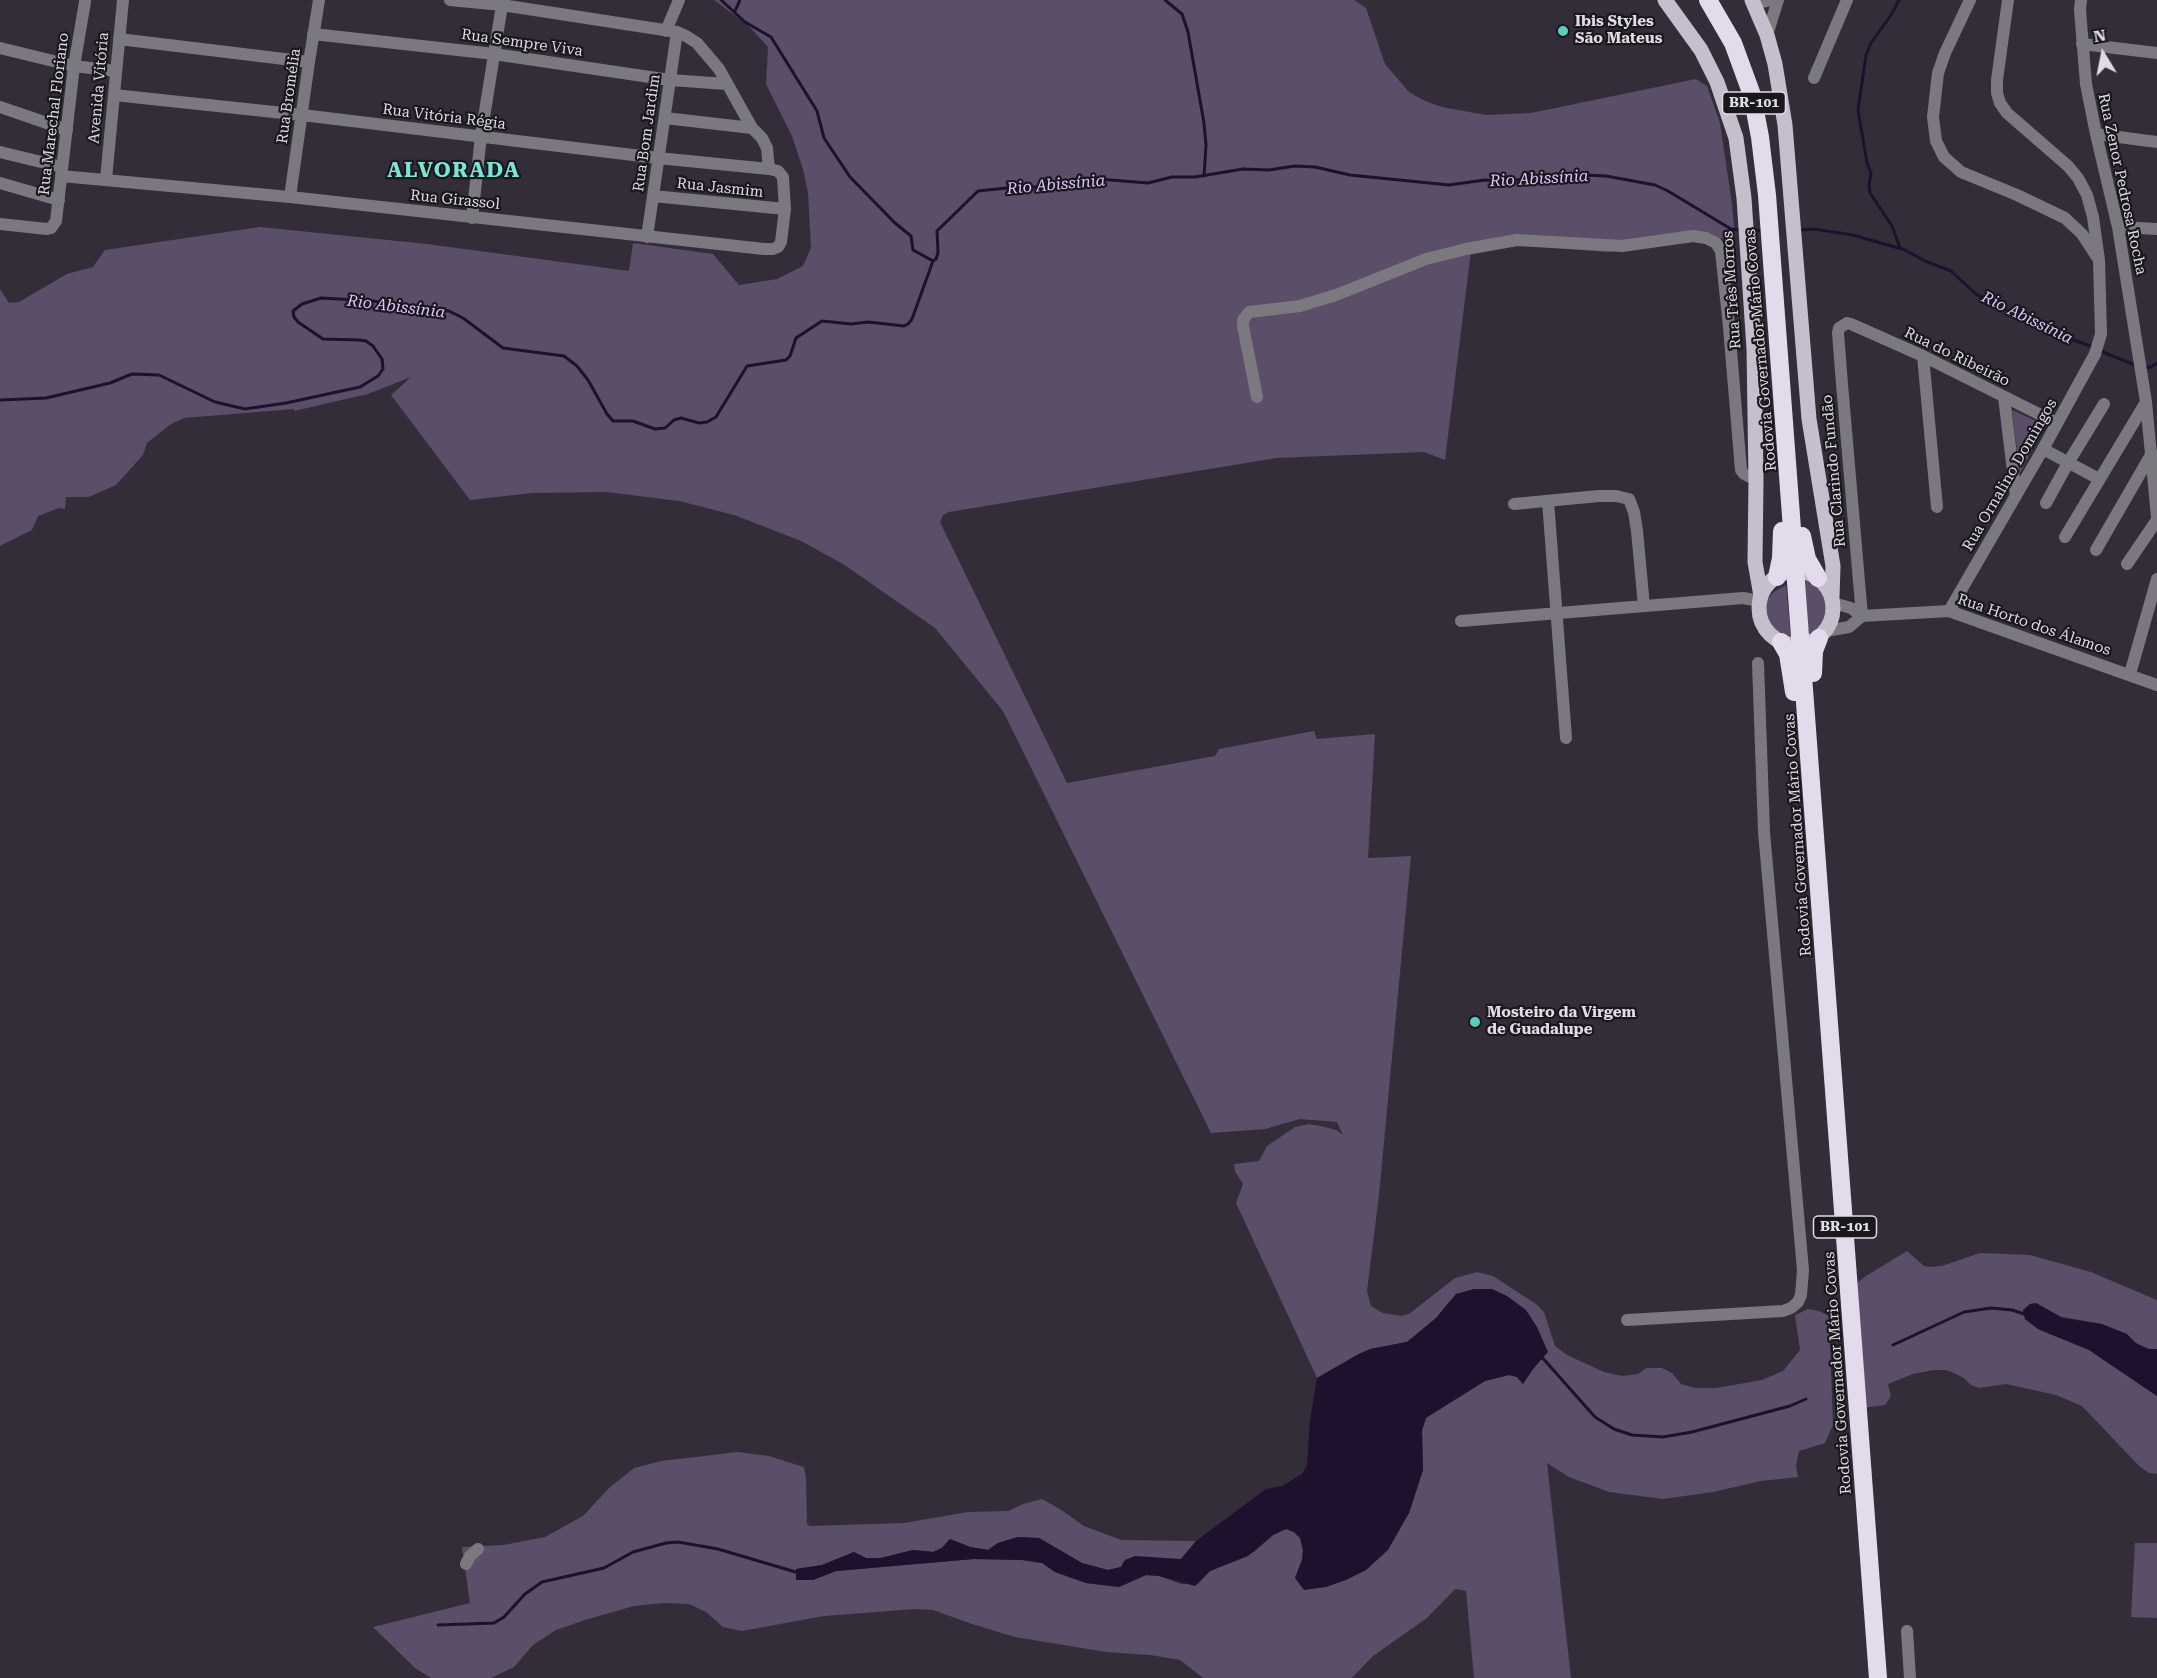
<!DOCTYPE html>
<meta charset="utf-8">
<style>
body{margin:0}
#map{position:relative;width:2157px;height:1678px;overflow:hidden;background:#332d3a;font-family:"Roboto Serif",serif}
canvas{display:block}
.north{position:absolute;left:2073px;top:24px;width:60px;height:60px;-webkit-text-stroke:4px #1a171d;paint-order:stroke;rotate:350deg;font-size:16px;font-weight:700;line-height:24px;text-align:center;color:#dfdce4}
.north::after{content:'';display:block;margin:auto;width:21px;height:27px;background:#dfdce4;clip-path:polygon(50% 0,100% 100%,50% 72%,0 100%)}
</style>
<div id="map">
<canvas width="2157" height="1678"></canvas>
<div class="north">N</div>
</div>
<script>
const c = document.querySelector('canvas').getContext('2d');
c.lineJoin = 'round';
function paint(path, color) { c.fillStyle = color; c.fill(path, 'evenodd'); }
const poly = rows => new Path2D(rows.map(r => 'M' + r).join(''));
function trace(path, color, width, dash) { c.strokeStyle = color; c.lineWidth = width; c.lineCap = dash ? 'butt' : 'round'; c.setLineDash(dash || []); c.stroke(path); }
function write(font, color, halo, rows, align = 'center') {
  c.font = font + ' "Roboto Serif",serif'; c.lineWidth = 4.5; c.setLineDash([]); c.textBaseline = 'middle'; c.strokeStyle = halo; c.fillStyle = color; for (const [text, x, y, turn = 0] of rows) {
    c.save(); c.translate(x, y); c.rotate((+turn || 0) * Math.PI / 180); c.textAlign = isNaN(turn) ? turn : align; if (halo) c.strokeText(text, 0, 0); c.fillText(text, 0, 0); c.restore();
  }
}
paint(poly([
 [714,0,1354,0,1366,8,1385,64,1409,92,1425,101,1442,107,1486,115,1531,113,1696,79,1707,86,1720,123,1732,204,1735,237,1606,252,1517,245,1471,251,1445,460,1424,452,1276,458,949,512,943,515,940,522,1067,783,1215,756,1219,749,1314,731,1317,739,1375,734,1368,858,1411,856,1379,1195,1367,1291,1371,1306,1383,1313,1401,1316,1409,1314,1455,1278,1477,1272,1493,1276,1536,1304,1544,1312,1555,1346,1567,1355,1604,1372,1622,1376,1638,1374,1646,1368,1662,1368,1672,1373,1681,1384,1695,1388,1716,1388,1762,1380,1783,1371,1800,1350,1795,1315,1808,1309,1819,1311,1829,1316,1833,1425,1825,1443,1799,1451,1796,1466,1798,1477,1761,1481,1713,1492,1663,1499,1609,1492,1569,1477,1547,1463,1571,1678,1474,1678,1466,1591,1455,1589,1427,1618,1373,1656,1352,1678,1203,1678,1180,1660,1150,1655,1106,1652,1015,1637,972,1624,933,1610,915,1609,824,1616,742,1631,723,1627,706,1612,689,1604,663,1603,634,1606,585,1620,556,1630,533,1645,514,1667,491,1678,431,1678,415,1668,373,1627,470,1603,462,1547,504,1545,545,1537,583,1516,609,1488,634,1468,661,1461,738,1452,769,1456,804,1467,806,1478,807,1524,810,1526,904,1523,968,1512,1008,1511,1023,1504,1042,1499,1060,1509,1084,1526,1121,1540,1196,1541,1181,1559,1125,1560,1121,1567,1108,1570,1082,1563,1039,1538,1018,1537,998,1543,988,1550,970,1547,950,1539,942,1548,934,1552,913,1550,881,1558,866,1558,854,1552,822,1565,797,1569,796,1580,813,1580,836,1571,974,1559,1022,1560,1042,1563,1055,1572,1086,1583,1119,1587,1146,1575,1159,1576,1181,1584,1198,1584,1210,1571,1254,1552,1273,1535,1286,1529,1294,1532,1300,1538,1303,1550,1302,1560,1295,1578,1302,1586,1326,1587,1366,1570,1409,1513,1423,1470,1422,1430,1426,1418,1431,1413,1485,1381,1509,1375,1517,1377,1523,1384,1541,1358,1450,1301,1436,1318,1407,1342,1370,1349,1357,1355,1317,1378,1236,1203,1243,1184,1235,1171,1234,1164,1259,1161,1267,1146,1295,1127,1309,1124,1321,1126,1336,1130,1343,1135,1337,1122,1300,1119,1265,1129,1211,1133,1003,711,935,628,843,564,801,541,734,515,679,501,606,492,532,493,470,500,391,395,411,377,368,394,294,411,294,409,184,418,171,424,147,443,143,455,116,485,89,497,66,497,65,509,59,508,38,516,32,530,0,546,0,289,9,303,19,302,67,274,93,267,105,250,260,227,427,244,629,271,633,243,713,254,739,285,777,279,803,266,811,248,808,193,803,169,792,136,766,84,768,47,748,25],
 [2012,410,2045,425,2020,473],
 [1803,580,1813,581,1822,586,1827,594,1829,604,1827,619,1824,625,1818,631,1809,635],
 [1786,585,1791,640,1774,635,1765,620,1767,599,1775,591],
 [1907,1251,1924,1266,1930,1267,1942,1266,1980,1253,2030,1255,2091,1272,2157,1300,2157,1349,2149,1350,2102,1324,2023,1310,2023,1314,2025,1319,2038,1329,2089,1350,2157,1396,2157,1474,2149,1473,2139,1466,2082,1406,2056,1395,2006,1384,1979,1388,1971,1385,1964,1378,1952,1372,1945,1370,1933,1370,1913,1374,1888,1384,1891,1396,1885,1405,1862,1408,1853,1286,1866,1276],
 [2135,1543,2157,1543,2157,1618,2131,1617]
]), '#5a4e68');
paint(poly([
 [1474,1289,1492,1289,1507,1296,1526,1310,1537,1327,1548,1352,1532,1370,1523,1384,1517,1377,1509,1375,1485,1381,1426,1418,1422,1430,1423,1470,1409,1513,1388,1550,1366,1570,1346,1580,1326,1587,1304,1590,1295,1578,1302,1560,1303,1550,1300,1538,1294,1532,1286,1529,1273,1535,1248,1556,1210,1571,1195,1586,1159,1576,1146,1575,1119,1587,1086,1583,1055,1572,1042,1563,1022,1560,974,1559,836,1571,813,1580,796,1580,796,1569,822,1565,854,1552,866,1558,881,1558,913,1550,933,1552,942,1548,950,1539,970,1547,988,1550,998,1543,1018,1537,1039,1538,1082,1563,1108,1570,1121,1567,1125,1560,1135,1556,1181,1559,1196,1541,1266,1489,1282,1486,1302,1474,1307,1465,1310,1421,1317,1378,1357,1355,1370,1349,1407,1342,1436,1318,1456,1294],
 [2036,1303,2063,1318,2102,1324,2127,1334,2137,1344,2149,1349,2157,1349,2157,1396,2089,1350,2038,1329,2025,1319,2023,1310,2030,1304]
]), '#1f112d');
trace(poly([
 [721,0,745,22,771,37,817,111,824,138,850,177,895,223,911,236,913,250,933,261],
 [1165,0,1182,14,1188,32,1204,123,1206,145,1204,176],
 [1899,0,1891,15,1871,43,1866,55,1858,110,1867,163,1871,173,1869,185,1870,193,1892,226,1900,248],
 [735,11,740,0],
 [1750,230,1764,231],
 [1798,230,1814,229,1853,235,1905,250,1925,261,1951,271,1976,294,2004,309,2042,329,2093,347],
 [2098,350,2137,366],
 [2143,368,2151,367,2157,363],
 [0,400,46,398,110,383,132,374,159,375,215,402,245,409,286,403,360,387,378,376,383,369,382,359,373,346,366,341,360,340,323,339,298,322,294,317,293,311,302,304,321,298,374,301,402,307,449,311,463,318,503,348,564,356,577,366,588,380,607,414,613,421,633,421,655,429,665,428,674,420,681,418,699,423,707,422,716,417,747,366,786,360,790,356,796,338,822,321,851,324,868,322,904,326,908,324,912,319,933,261,936,259,938,253,937,231,978,191,1016,187,1061,187,1084,180,1098,179,1148,183,1172,177,1195,177,1243,169,1269,170,1295,166,1315,167,1350,175,1449,185,1485,180,1503,181,1585,175,1606,176,1655,185,1668,191,1731,229,1741,230],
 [1893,1345,1964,1312,1991,1308,2012,1310,2027,1315],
 [1540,1355,1595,1417,1614,1429,1632,1435,1663,1437,1692,1432,1790,1406,1806,1399],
 [438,1625,494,1623,504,1617,525,1594,542,1582,604,1568,633,1552,666,1543,678,1542,718,1549,799,1573]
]), '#1f112d', 3);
trace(poly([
 [450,0,502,5,677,32,686,36,697,43,719,69,752,128,762,138,767,148,769,169],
 [1970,0,1945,53,1938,73,1933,117,1936,141,1944,157,1961,172,2017,195,2065,218,2082,234,2097,257],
 [2081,0,2080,10,2086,84,2096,134,2118,227,2146,402,2157,517],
 [1754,4,1771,0],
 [666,31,679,0],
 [313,34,494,54,670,80,727,84],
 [1767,35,1778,0],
 [119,39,309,62],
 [2082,44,2157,53],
 [0,48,74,66,116,71],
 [1814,78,1847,0],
 [0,107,67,130],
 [665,118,752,128],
 [2096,134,2157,142],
 [0,152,62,167],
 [61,176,290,197,764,249,773,249,778,247,781,242,785,209,783,177,778,171,769,169,658,158,302,115,114,95],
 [106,179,123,0],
 [0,183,59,200],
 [653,196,785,209],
 [290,197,309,62,319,0],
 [472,218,481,136,502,5],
 [0,224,47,229,51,228,56,221,74,66,85,2],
 [2118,227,2157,229],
 [647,237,677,32],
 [1923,356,1937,507],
 [1257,397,1243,326,1243,320,1249,312,1300,306,1336,295,1426,259,1466,249,1517,240,1622,246,1693,236,1706,238,1716,243,1721,251,1729,327,1741,470,1744,474,1756,480],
 [2004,397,2016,496],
 [2043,449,2099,479],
 [1548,501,1566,738],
 [2046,503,2068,463,2104,404],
 [1514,504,1599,496,1616,496,1629,499,1634,512,1637,531,1644,606],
 [2065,537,2146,402],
 [2096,550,2152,453],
 [2127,564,2157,520],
 [1833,603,1851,608,1862,616],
 [1949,611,2043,449,2095,354,2101,334,2099,260,2093,217,2087,195,2078,178,2068,166,2007,113,2000,103,1997,93,1997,80,2008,0],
 [1862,616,1842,384,1838,333,1839,328,1847,323,1851,324,1923,356,2057,423],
 [1862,616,1949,611,2157,685],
 [1461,621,1743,598,1760,601],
 [1826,631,1849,627,1862,616],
 [2130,674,2157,579],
 [1627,1320,1783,1311,1791,1308,1798,1302,1801,1295,1803,1270,1764,832,1758,663],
 [466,1564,470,1556,478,1549],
 [1907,1631,1910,1678]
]), '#7b787f', 12);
trace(poly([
 [1665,0,1701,50,1717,82,1736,138,1744,198,1754,349,1756,480,1755,562,1761,596],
 [1752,0,1767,35,1775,64,1785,125,1809,419,1833,566,1832,597],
 '1759 608a37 37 0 1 1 74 0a37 37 0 1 1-74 0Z'
]), '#c5bfcd', 15);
trace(poly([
 [1708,0,1733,43,1752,95,1760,137,1767,195,1878,1678],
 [1802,536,1807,559,1818,578],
 [1777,577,1781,558,1782,531],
 [1781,642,1788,654,1794,692],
 [1813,673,1814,651,1819,638]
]), '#e3dbec', 18);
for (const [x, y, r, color] of [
 [1563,31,6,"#59cebe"],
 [1475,1022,6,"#59cebe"]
]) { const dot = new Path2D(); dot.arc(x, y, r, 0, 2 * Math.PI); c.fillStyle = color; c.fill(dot); trace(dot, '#1a171d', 2); }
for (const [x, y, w] of [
 [1754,103,63],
 [1845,1227,63]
]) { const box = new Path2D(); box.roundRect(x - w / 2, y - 11, w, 22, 4.5); c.fillStyle = '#1a171d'; c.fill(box); trace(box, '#dfdce4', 1.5); }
write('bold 14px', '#dfdce4', null, [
 ["BR-101",1754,103],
 ["BR-101",1845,1227]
]);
write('bold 15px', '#dfdce4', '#1a171d', [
 ["Ibis Styles",1575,22],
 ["São Mateus",1575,39],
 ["Mosteiro da Virgem",1487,1013],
 ["de Guadalupe",1487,1030]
], 'left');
write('15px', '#dfdce4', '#1a171d', [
 ["Rua Sempre Viva",522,43,8],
 ["Avenida Vitória",99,88,-85],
 ["Rua Bromélia",289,96,-82],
 ["Rua Marechal Floriano",54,114,-83],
 ["Rua Vitória Régia",444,117,7],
 ["Rua Bom Jardim",647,133,-82],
 ["Rua Zenor Pedrosa Rocha",2122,184,78],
 ["Rua Jasmim",720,188,6],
 ["Rua Girassol",455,200,6],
 ["Rua Três Morros",1732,290,-94],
 ["Rodovia Governador Mário Covas",1761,350,-95],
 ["Rua do Ribeirão",1957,357,26],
 ["Rua Clarindo Fundão",1834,471,-95],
 ["Rua Ornalino Domingos",2010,475,-60],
 ["Rua Horto dos Álamos",2034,625,19],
 ["Rodovia Governador Mário Covas",1798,835,-94],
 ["Rodovia Governador Mário Covas",1838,1373,-94]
]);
write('italic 16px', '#dfc4ff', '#1a171d', [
 ["Rio Abissínia",1539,179,-3],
 ["Rio Abissínia",1056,185,-5],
 ["Rio Abissínia",396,307,7],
 ["Rio Abissínia",2027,318,26]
]);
c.letterSpacing = '1.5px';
write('bold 21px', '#7ce4d5', '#1a171d', [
 ["ALVORADA",454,171]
]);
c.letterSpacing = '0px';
</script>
